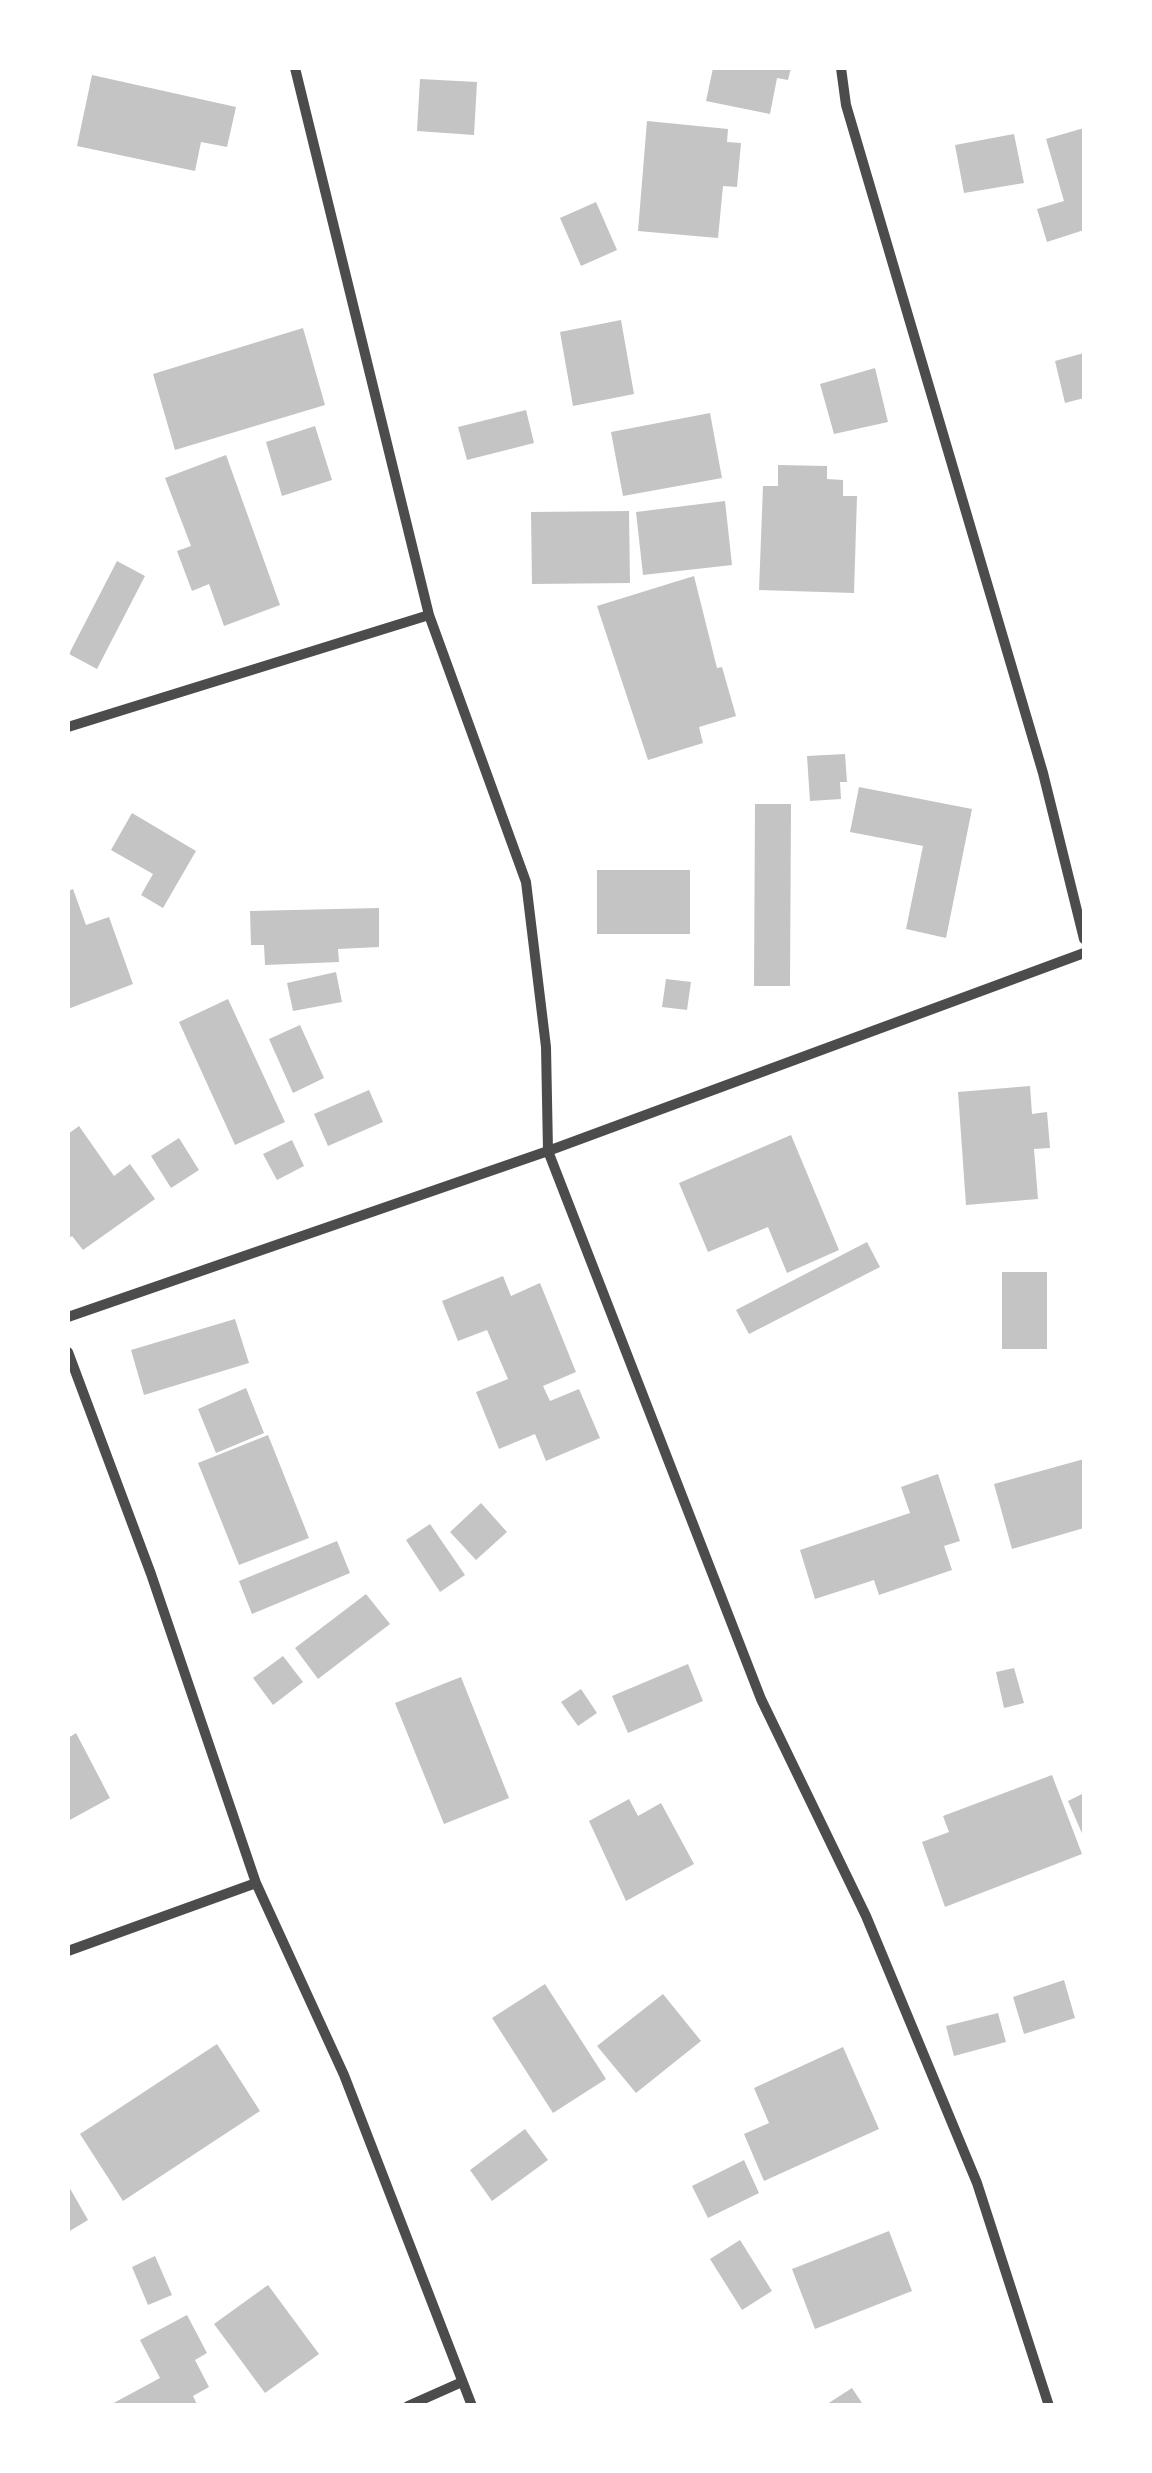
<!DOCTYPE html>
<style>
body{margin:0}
#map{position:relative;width:1152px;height:2473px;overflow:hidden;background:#fff;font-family:"PT Sans Narrow",sans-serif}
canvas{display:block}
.frame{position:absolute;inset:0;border:70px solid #fff;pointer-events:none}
</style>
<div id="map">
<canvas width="1152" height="2473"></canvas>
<div class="frame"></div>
</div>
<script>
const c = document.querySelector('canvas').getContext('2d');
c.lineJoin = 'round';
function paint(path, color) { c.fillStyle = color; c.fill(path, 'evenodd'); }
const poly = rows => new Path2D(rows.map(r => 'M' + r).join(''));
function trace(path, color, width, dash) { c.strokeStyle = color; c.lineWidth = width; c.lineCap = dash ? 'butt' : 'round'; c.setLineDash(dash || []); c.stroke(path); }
paint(poly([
 [713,68,791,68,788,80,777,78,770,114,706,101],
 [92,75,236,107,227,147,201,142,195,171,77,146],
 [420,79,477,82,474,135,417,131],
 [647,121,728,129,727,142,741,143,737,187,723,186,718,238,638,231],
 [1084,128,1084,230,1047,242,1037,209,1064,201,1046,139],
 [1014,134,1024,183,964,193,955,145],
 [596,202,617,250,581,266,560,218],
 [621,320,634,394,573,406,560,332],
 [303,328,325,405,175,450,153,374],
 [1084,353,1084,398,1065,403,1055,361],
 [875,368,888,422,834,434,820,384],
 [526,410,534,443,467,460,458,427],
 [710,413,722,478,623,496,611,432],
 [315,426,332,480,282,496,266,442],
 [226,455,280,605,224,626,209,584,192,591,177,551,191,546,165,478],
 [778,465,827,466,827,479,843,480,843,496,857,496,854,593,759,590,763,486,778,486],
 [725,501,732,565,643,575,636,512],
 [629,511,630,583,532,584,531,512],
 [117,561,145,576,97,669,69,654],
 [694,576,717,668,722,667,736,716,699,727,703,743,648,760,597,606],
 [845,754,847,782,840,782,841,799,810,801,807,756],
 [859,787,972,809,946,938,906,929,923,846,850,832],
 [755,804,791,804,790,986,754,986],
 [132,813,196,851,163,908,141,895,153,874,111,850],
 [597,870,690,870,690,934,597,934],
 [73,889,86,925,109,917,133,984,68,1009,68,891],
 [379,908,379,947,338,949,339,962,265,965,264,945,251,945,250,911],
 [336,972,342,1002,293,1011,287,983],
 [666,979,691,982,687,1010,662,1007],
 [228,999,285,1122,235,1145,179,1022],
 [300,1025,324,1078,293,1093,269,1039],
 [1030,1086,1032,1114,1047,1112,1050,1148,1034,1149,1038,1199,966,1205,958,1092],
 [369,1090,383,1122,328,1146,314,1114],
 [79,1126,114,1176,130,1164,155,1199,83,1250,72,1236,68,1239,68,1134],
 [791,1135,839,1250,787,1273,768,1227,708,1252,679,1183],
 [179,1138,199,1170,171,1188,151,1156],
 [292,1140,304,1166,277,1180,263,1154],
 [867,1242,880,1267,749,1334,736,1310],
 [1002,1272,1047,1272,1047,1349,1002,1349],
 [503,1276,511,1296,540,1283,576,1372,543,1386,550,1401,579,1389,600,1438,546,1461,535,1434,499,1449,476,1392,508,1379,487,1330,458,1341,442,1301],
 [235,1319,249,1363,144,1395,131,1350],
 [246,1388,264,1433,216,1453,198,1409],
 [268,1435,309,1538,239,1565,198,1463],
 [1084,1459,1084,1528,1012,1549,994,1484],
 [938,1474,960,1541,944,1546,952,1570,879,1595,874,1580,815,1599,800,1550,910,1513,901,1487],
 [481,1503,507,1532,476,1560,450,1532],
 [430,1524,465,1575,440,1592,406,1540],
 [337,1541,350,1573,252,1614,239,1581],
 [366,1594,390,1624,318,1679,295,1648],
 [283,1656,303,1682,273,1705,253,1678],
 [688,1664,703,1701,628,1733,612,1696],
 [1014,1668,1024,1703,1004,1708,996,1672],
 [461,1677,509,1798,444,1824,395,1703],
 [581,1689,597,1713,578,1726,561,1702],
 [76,1733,110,1798,68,1821,68,1738],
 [1052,1775,1082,1854,945,1907,922,1842,949,1832,943,1816],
 [1084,1793,1084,1838,1068,1801],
 [629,1799,638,1816,661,1803,694,1864,626,1901,589,1821],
 [1064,1980,1075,2018,1024,2034,1013,1997],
 [545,1984,606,2079,553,2113,492,2018],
 [663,1994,701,2041,636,2093,597,2046],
 [998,2013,1006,2042,954,2056,946,2026],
 [217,2044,260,2111,123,2201,80,2134],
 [843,2047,879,2129,764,2181,744,2134,769,2123,754,2088],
 [525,2129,548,2160,492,2201,470,2170],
 [744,2160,759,2193,708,2218,692,2186],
 [68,2185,88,2220,68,2232],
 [889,2231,912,2291,815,2329,792,2269],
 [740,2240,772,2291,742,2310,710,2259],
 [155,2256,172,2295,148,2305,132,2267],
 [268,2285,319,2354,265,2393,214,2324],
 [187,2315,207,2353,195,2360,209,2387,193,2396,198,2406,108,2406,160,2378,140,2340],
 [852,2388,864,2406,824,2406]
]), '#c4c4c4');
trace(poly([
 [295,68,429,615,526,882,546,1047,548,1151,761,1699,866,1916,977,2183,1049,2406],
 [841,68,846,105,1043,773,1084,939],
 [68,727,429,615],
 [68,1317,548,1151,1084,953],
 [68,1352,151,1574,256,1883,344,2075,472,2406],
 [68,1951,256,1883],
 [408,2406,462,2382]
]), '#4c4c4c', 10);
</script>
